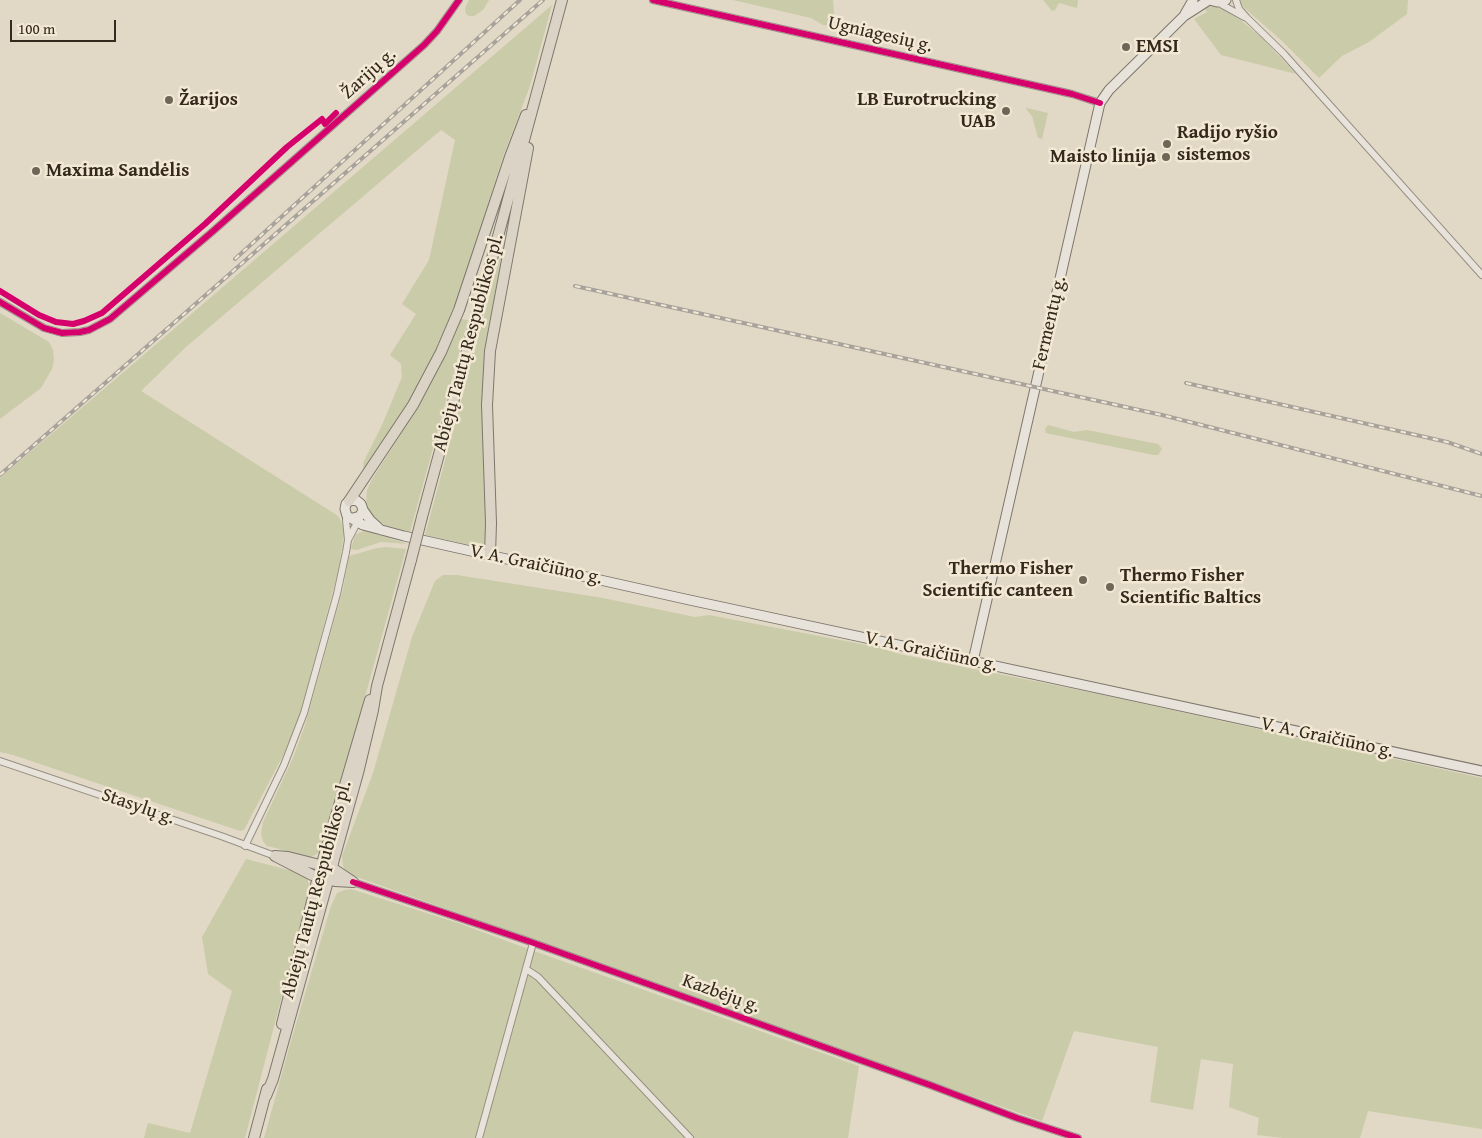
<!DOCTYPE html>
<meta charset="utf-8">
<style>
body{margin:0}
#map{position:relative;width:1482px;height:1138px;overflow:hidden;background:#e1d8c6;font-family:"Gentium Book Plus",serif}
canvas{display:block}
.scale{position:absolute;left:10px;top:20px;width:106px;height:22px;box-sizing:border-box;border:2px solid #33291c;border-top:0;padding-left:6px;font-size:15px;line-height:18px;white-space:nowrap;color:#33291c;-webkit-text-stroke:4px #f3e8d3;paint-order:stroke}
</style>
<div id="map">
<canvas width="1482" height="1138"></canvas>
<div class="scale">100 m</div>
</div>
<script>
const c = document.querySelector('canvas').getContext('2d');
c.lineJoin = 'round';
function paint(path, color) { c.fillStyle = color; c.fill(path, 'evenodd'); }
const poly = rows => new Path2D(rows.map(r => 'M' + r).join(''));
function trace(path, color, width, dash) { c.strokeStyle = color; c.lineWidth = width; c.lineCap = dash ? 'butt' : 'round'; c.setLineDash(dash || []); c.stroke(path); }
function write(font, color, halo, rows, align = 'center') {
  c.font = font + ' "Gentium Book Plus",serif'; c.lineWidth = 5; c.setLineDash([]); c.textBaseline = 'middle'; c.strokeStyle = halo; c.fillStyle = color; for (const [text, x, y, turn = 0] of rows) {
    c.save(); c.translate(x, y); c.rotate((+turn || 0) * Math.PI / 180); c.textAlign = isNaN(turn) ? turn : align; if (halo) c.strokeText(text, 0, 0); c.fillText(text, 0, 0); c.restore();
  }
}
paint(poly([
 [469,0,489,0,483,10,474,16,469,16,466,14,465,8],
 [733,0,833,0,834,15,833,24,831,26,823,25,811,18],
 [1043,0,1078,0,1077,8,1059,3,1055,10,1052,11],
 [1239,0,1408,0,1407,14,1369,42,1342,56,1319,78,1281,40,1240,4],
 [552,5,530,86,503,157,447,331,410,404,364,471,363,463,382,425,402,377,401,364,390,355,416,314,402,304,429,260,455,140,441,130,186,347,141,391,335,514,339,517,343,527,344,534,338,572,301,711,291,740,244,830,240,831,13,755,0,752,0,478],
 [1214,6,1221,8,1243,22,1263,39,1296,74,1221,55,1194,19,1207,12,1204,7],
 [1027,108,1048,113,1042,139,1038,138,1032,116,1026,109],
 [504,242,506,242,487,337,483,377,482,410,488,539,483,546,479,547,425,535],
 [0,313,49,342,53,350,54,360,52,369,41,388,0,419],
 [461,319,468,320,410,532,385,525,372,517,366,506,367,490,371,481,419,405,441,364],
 [1048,425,1074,432,1087,430,1158,444,1162,449,1158,455,1154,455,1050,434,1046,433,1045,429],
 [364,531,368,531,407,544,381,542,357,550,351,549,355,535],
 [386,547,406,549,323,848,320,852,311,857,267,846,263,841,261,834,263,822,293,758,305,725,343,589,349,556,377,548],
 [443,575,457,575,603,598,695,617,709,615,882,648,899,654,1099,694,1482,778,1482,1129,1368,1111,1360,1138,1283,1138,1257,1135,1259,1118,1229,1107,1233,1064,1201,1059,1193,1110,1150,1102,1158,1047,1074,1031,1042,1121,354,876,346,871,343,866,342,856,373,773,412,637,435,581],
 [246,859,300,873,307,877,310,888,245,1138,144,1138,148,1123,190,1133,232,991,208,974,202,937],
 [351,889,461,924,531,950,859,1066,848,1138,264,1138,291,1041,331,906,337,893,344,890]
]), '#cacba9');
const minor = poly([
 [653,0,1072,94,1100,103],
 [1236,0,1239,9,1247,18,1283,53,1482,275],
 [1217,2,1244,17],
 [0,302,44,328,62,333,80,332,89,330,110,319,212,232,424,45,437,31,459,0],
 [348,540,359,519],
 [0,761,221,836,275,856],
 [245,846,284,765,304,713,337,594,346,552,348,540,346,520,347,516],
 [353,882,528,941,930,1085,1017,1118,1078,1138],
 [526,969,538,977,690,1138],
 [479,1138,533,943]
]);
const secondary = poly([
 [1209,0,1217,2,1226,0],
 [1185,14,1193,0],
 [363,510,370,520,381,530],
 [353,518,360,516,363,510,361,504,356,500,349,501,346,504,345,509,347,516,363,525,404,536,685,599,1482,771],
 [973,661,1100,103,1109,90,1184,16,1209,0]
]);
const trunk = poly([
 [349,501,413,405,441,352,459,310,510,157,526,115],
 [422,517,562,0],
 [490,555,491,523,487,405,490,351,528,148],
 [275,856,288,857,332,868,353,882],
 [277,857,312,875,335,881,353,882],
 [282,1024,318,877,370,700],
 [266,1096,273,1079,358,773,373,710,377,686,411,560],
 [254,1138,267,1089]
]);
trace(minor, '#968f83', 8);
trace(secondary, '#7d776c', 11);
trace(trunk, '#7d776c', 12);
trace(minor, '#e8e3da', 6);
trace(secondary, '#e8e3da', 9);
trace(trunk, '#dbd3c5', 10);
const rail = poly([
 [235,259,520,0],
 [575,286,1162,415,1482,496],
 [1186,383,1447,442,1482,454],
 [0,475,543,0]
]);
trace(rail, '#a7a29b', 4);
trace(rail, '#f3e8d3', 2, [5.5]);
const trunkBridge = poly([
 [411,560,422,517]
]);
trace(trunkBridge, '#7d776c', 12, []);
trace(trunkBridge, '#dbd3c5', 10);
trace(poly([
 [653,0,1072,94,1100,103],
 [0,291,39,315,56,322,73,324,84,321,102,313,205,224,287,147,322,119,325,124,336,113],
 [0,302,44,328,62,333,80,332,89,330,110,319,212,232,424,45,437,31,459,0],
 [353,882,528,941,930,1085,1017,1118,1078,1138]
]), '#d6006c', 6);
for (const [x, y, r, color] of [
 [1126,47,5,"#706658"],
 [169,100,5,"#706658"],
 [1006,111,5,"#706658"],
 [1167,144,5,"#706658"],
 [1166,157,5,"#706658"],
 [36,171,5,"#706658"],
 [1083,580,5,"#706658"],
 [1110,587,5,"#706658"]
]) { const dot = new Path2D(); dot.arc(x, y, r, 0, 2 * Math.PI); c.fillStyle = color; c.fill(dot); trace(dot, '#f3e8d3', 2); }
write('19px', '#33291c', '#f3e8d3', [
 ["Ugniagesių g.",880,35,13],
 ["Žarijų g.",369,74,-42],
 ["Fermentų g.",1050,323,-77],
 ["Abiejų Tautų Respublikos pl.",469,343,-75],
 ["V. A. Graičiūno g.",536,565,12],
 ["V. A. Graičiūno g.",931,652,12],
 ["V. A. Graičiūno g.",1327,738,12],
 ["Stasylų g.",138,807,19],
 ["Abiejų Tautų Respublikos pl.",317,890,-75],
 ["Kazbėjų g.",721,994,20]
]);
write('bold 19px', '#33291c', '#f3e8d3', [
 ["EMSI",1136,47],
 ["Žarijos",179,100],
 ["LB Eurotrucking",996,100,"right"],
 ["UAB",996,122,"right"],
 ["Radijo ryšio",1177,133],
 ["sistemos",1177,155],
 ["Maisto linija",1156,157,"right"],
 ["Maxima Sandėlis",46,171],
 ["Thermo Fisher",1073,569,"right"],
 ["Scientific canteen",1073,591,"right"],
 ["Thermo Fisher",1120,576],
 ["Scientific Baltics",1120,598]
], 'left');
</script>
